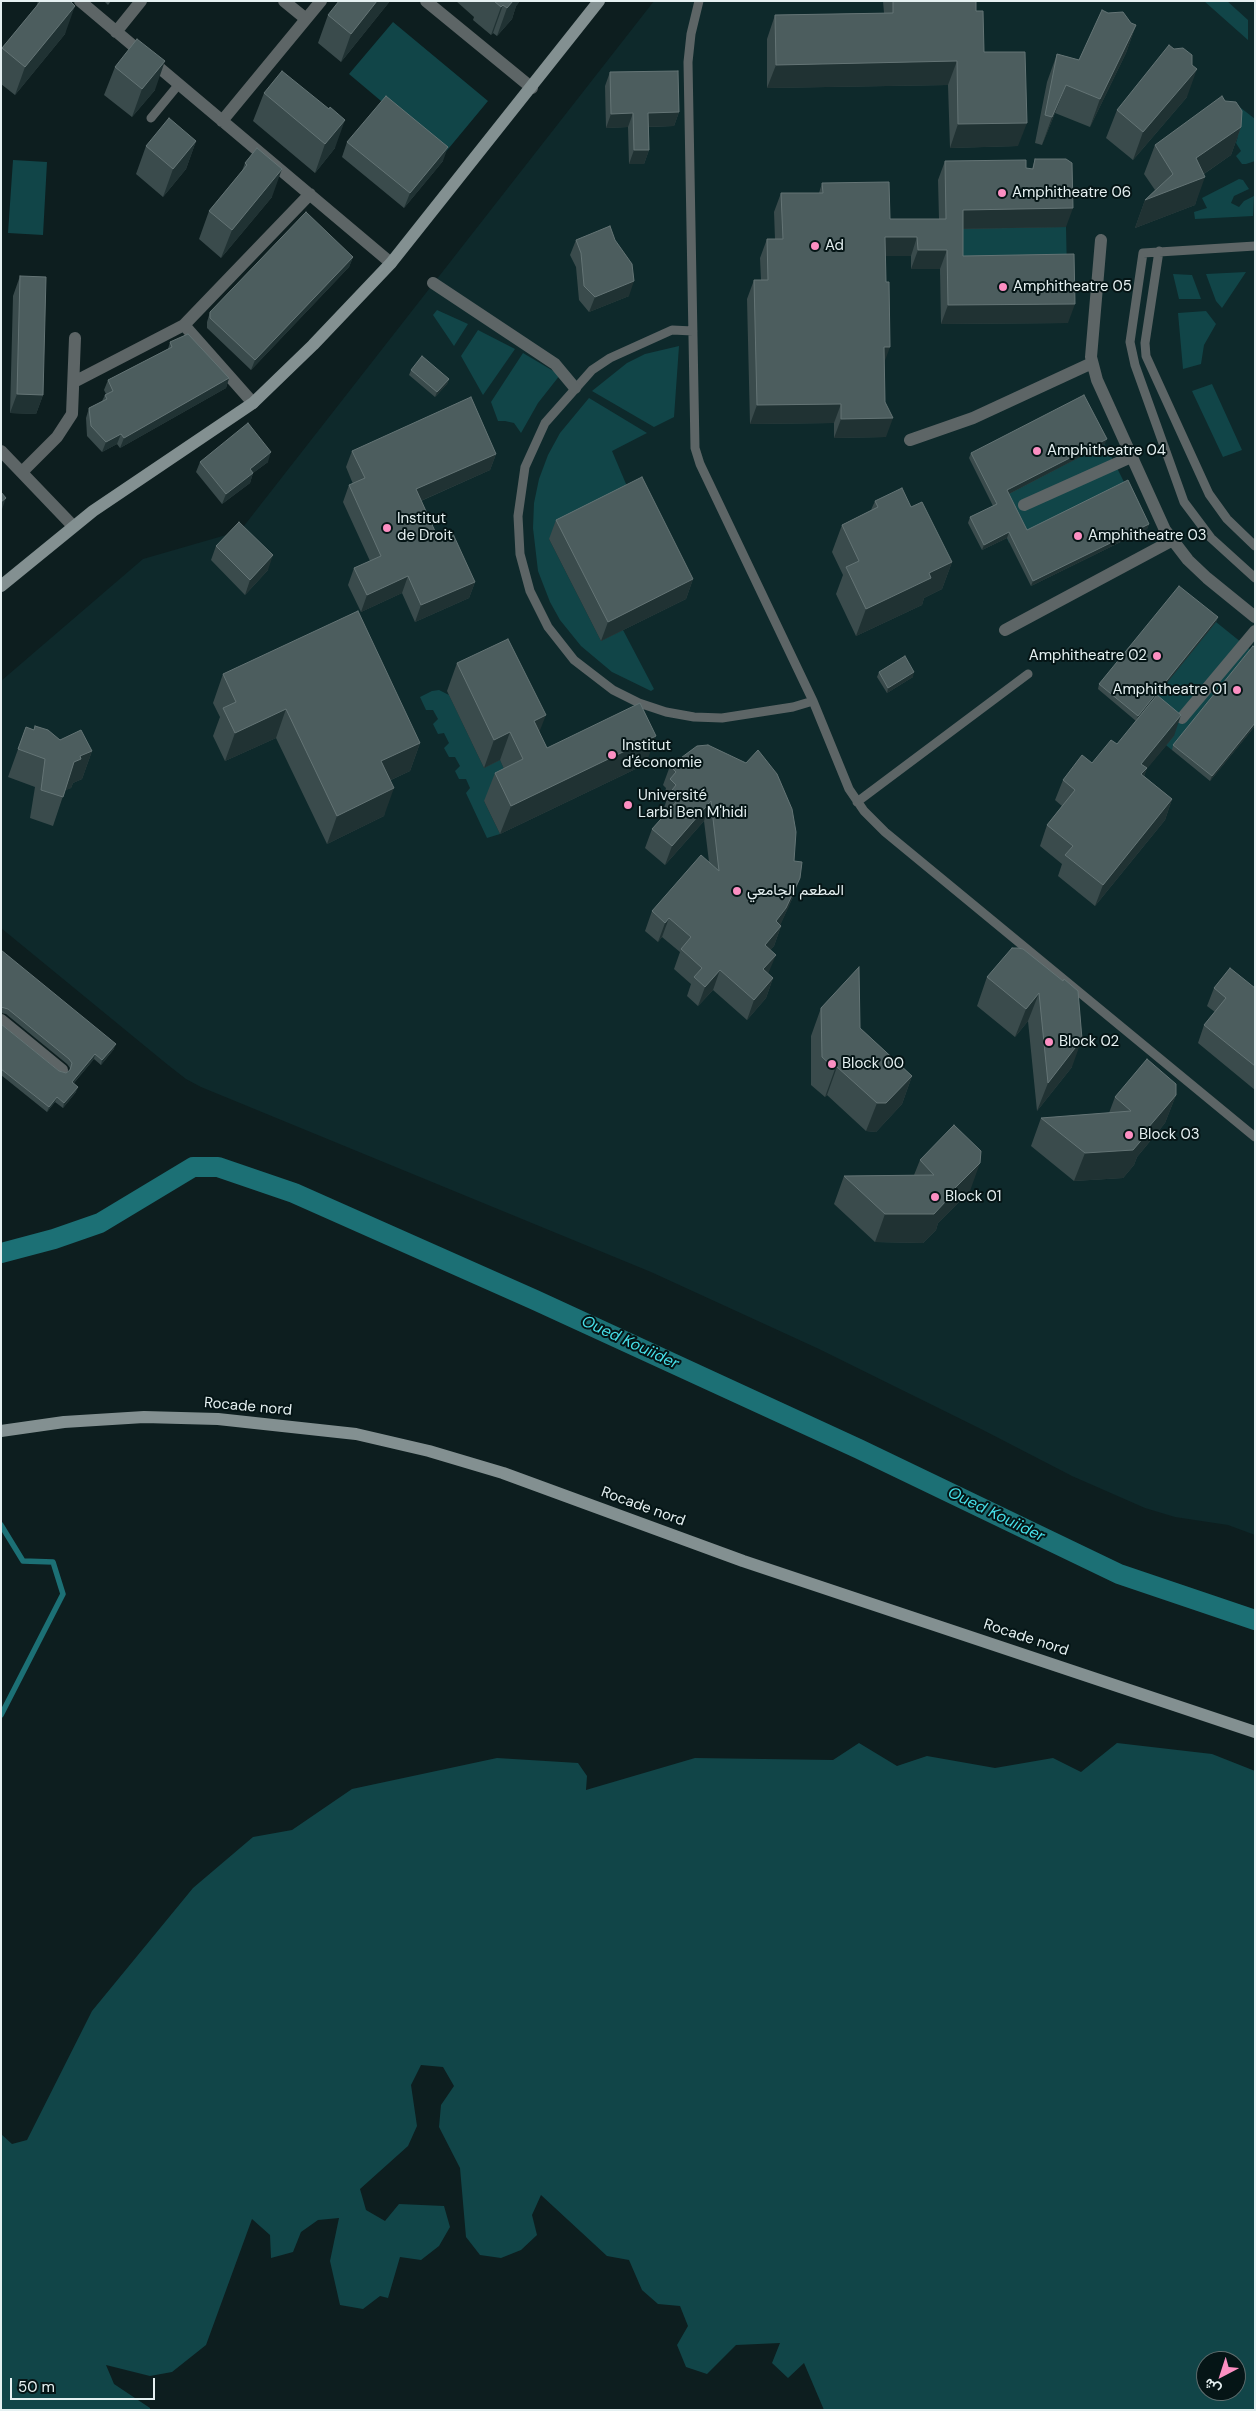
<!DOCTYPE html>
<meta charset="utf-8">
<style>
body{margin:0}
#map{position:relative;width:1256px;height:2411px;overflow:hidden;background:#0d1e1f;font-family:"DM Sans",Vazirmatn,sans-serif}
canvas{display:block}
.frame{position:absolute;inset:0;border:2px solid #e5f0f1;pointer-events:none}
.north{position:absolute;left:1196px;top:2351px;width:50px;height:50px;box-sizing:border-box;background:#051516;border:1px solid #5f6d6e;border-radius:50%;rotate:220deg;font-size:14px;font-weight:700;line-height:20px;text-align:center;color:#e5f0f1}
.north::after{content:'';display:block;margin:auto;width:18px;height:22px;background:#fc8fc2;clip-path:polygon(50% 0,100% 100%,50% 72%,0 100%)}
.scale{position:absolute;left:10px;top:2378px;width:145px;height:22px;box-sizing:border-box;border:2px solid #e5f0f1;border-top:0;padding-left:6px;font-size:15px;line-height:18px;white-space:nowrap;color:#e5f0f1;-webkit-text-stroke:4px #051516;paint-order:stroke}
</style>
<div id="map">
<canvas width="1256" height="2411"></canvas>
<div class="frame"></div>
<div class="north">ش</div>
<div class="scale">50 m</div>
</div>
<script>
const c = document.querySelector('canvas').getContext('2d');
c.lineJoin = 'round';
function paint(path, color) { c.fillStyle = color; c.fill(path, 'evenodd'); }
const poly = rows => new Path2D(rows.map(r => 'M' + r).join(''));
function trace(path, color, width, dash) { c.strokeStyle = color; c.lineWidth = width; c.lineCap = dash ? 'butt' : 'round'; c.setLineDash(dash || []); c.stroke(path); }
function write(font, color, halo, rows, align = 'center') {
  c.font = font + ' "DM Sans",Vazirmatn,sans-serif'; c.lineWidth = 4; c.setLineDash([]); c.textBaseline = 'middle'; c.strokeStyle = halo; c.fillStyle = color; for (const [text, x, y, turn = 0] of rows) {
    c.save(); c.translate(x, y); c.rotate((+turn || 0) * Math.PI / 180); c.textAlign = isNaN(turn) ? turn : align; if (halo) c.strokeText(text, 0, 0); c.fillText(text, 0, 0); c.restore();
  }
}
paint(poly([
 [654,1,1255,1,1255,1535,1228,1525,1175,1517,1145,1508,1072,1476,983,1430,819,1349,651,1272,201,1087,186,1079,168,1065,1,928,1,681,143,559,240,531]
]), '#0e292b');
paint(poly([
 [1204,1,1227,1,1248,20,1248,40],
 [393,22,488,101,444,154,349,74],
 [1232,101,1255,119,1255,161,1246,164,1242,164,1236,156,1241,151,1236,143,1238,136,1233,129,1210,115],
 [13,160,47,162,43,235,8,233],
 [1239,179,1243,180,1249,189,1234,196,1231,203,1239,207,1244,201,1254,196,1253,216,1195,219,1194,212,1207,208,1202,198],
 [1066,227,1067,273,940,275,940,269,956,268,939,229],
 [1246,272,1222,308,1216,301,1206,274],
 [1173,274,1192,275,1201,299,1179,299],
 [437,310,468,324,454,346,433,315],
 [1206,311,1216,324,1204,345,1201,364,1183,369,1178,313],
 [478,330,515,349,483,395,461,356],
 [679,346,674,417,654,427,592,391,627,363,645,354],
 [523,353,560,375,538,403,521,433,514,423,505,421,498,421,491,402],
 [1212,384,1242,450,1223,457,1192,391],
 [589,398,647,433,612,451,632,498,549,539,601,641,623,630,654,689,651,691,612,672,581,646,560,620,550,602,538,571,533,528,534,503,539,479,548,455,560,433],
 [1105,444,1126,486,1009,543,992,502],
 [1216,622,1252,651,1172,750,1136,721],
 [439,690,449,695,484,768,500,760,513,788,484,801,500,834,487,838,466,793,470,788,466,779,459,779,455,771,460,766,455,757,449,757,444,748,449,743,444,733,438,734,433,724,438,719,433,710,426,710,420,697,432,691],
 [859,1743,897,1766,927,1756,995,1768,1053,1758,1081,1772,1117,1743,1212,1754,1255,1771,1255,2410,824,2410,804,2363,788,2378,772,2363,780,2343,736,2345,707,2374,686,2367,677,2345,688,2326,680,2306,658,2304,642,2290,629,2260,607,2256,541,2195,532,2215,537,2235,521,2250,501,2258,480,2255,466,2237,460,2168,439,2127,441,2105,454,2086,443,2067,421,2065,411,2085,417,2126,408,2146,360,2189,366,2210,385,2221,399,2204,444,2206,450,2227,439,2246,421,2260,400,2257,388,2298,380,2296,363,2309,340,2305,330,2261,339,2218,318,2220,301,2232,293,2252,271,2258,270,2235,252,2219,206,2345,172,2372,150,2376,106,2365,114,2384,150,2408,150,2410,1,2410,1,2134,12,2144,27,2140,92,2011,193,1888,253,1837,292,1830,352,1789,497,1758,578,1763,587,1776,586,1790,695,1758,833,1760],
 [1206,2361,1236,2361,1236,2391,1206,2391]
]), '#114548');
trace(poly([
 [1,1525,23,1561,53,1562,63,1594,1,1715]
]), '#1c7075', 5.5);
trace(poly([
 [1,1253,54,1239,100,1223,193,1167,218,1167,294,1193,535,1300,859,1449,1119,1574,1255,1620]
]), '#1c7075', 20);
trace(poly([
 [699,1,691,34,688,62,695,448,700,464,813,701,849,789,864,811,885,832,1255,1137],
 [151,118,179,84],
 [1255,246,1143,253,1130,342,1135,365,1184,502,1211,538,1255,578],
 [1159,251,1145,343,1146,356,1209,494,1227,519,1255,546],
 [693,331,672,330,610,358,592,370,545,423,525,467,518,516,520,554,530,591,548,627,574,660,613,690,639,703,666,712,694,717,722,718,793,707,813,701],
 [857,802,1028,674]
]), '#5d6566', 9);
trace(poly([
 [80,1,391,263],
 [284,1,306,19],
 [426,1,532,88],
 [116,32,141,1],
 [222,121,321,1],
 [1101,240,1091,357,1097,380,1165,530,1188,560,1207,578,1255,617],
 [433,283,555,364,575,388],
 [74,382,184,325],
 [253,403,184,325,310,194],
 [910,440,973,418,1092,363],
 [1,451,73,526],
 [22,472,57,437,72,414,75,338],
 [1024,505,1131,457],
 [1005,630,1173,540],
 [1182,718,1255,631],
 [1,1020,62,1070]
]), '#5d6566', 12);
trace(poly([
 [1,586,93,511,253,403,313,345,391,263,599,1],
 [1,1431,64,1422,144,1417,218,1419,356,1434,429,1451,503,1473,743,1561,1255,1732]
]), '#839091', 12);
paint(poly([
 [38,1,70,1,65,34,15,95,1,84,1,52,2,48,36,8],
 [104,1,111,1,108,5],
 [390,1,341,62,318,43,328,15],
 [456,1,520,1,516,6,512,19,497,36,493,33,491,35,473,20,474,17],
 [883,1,976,1,976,11,984,52,1018,146,950,148,948,85,767,88,767,39,775,15,884,13],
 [1131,23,1136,25,1126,53,1090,127,1055,113,1042,145,1035,143,1047,82,1057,54,1079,60],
 [115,67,155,90,132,117,104,95],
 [610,72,679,112,674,126,649,127,649,150,644,164,629,164,628,127,606,128,605,86],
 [264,93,335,148,315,173,253,121],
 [1187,97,1133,160,1106,138,1117,110],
 [1241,127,1231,155,1204,174,1195,205,1135,228,1145,200,1155,190,1144,174,1155,145],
 [196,141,186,169,163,197,136,174,146,146],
 [347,142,443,161,404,208,342,157],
 [257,148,272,197,221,258,199,239,209,211,242,171,245,163],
 [1035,159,1066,227,963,229,963,256,1068,323,941,324,940,269,911,269,911,256,885,256,884,364,886,437,834,438,834,423,750,424,747,299,754,280,761,280,760,258,767,239,775,239,774,212,781,193,819,193,822,183,890,219,939,219,938,180,945,161,1032,169],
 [576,240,629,296,589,312,579,300,576,267,570,255],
 [353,257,349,267,251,370,207,328,207,322,210,312],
 [20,276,43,395,36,414,10,413,13,296],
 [170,342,229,378,226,388,120,448,117,444,102,452,87,436,86,418,89,408,102,401,105,395,106,394,104,390,108,380,168,349],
 [411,370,449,379,447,384,435,397,409,375],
 [1105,444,1009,494,1027,530,1149,524,1147,529,1031,586,1007,538,982,550,968,523,970,517,993,506,969,458,971,453],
 [352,451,496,454,490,470,421,501,439,540,475,582,469,598,415,622,402,593,361,612,348,585,354,568,370,561,343,502,349,485,353,484,346,467],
 [200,462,268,462,253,473,250,483,222,504,196,472],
 [875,501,911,507,952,562,942,589,924,598,922,605,856,636,836,594,843,575,832,552,842,525,871,510],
 [556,520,693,579,686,599,601,641,549,539],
 [216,546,268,570,245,595,211,560],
 [1218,617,1216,622,1136,721,1098,689,1099,684],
 [1255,648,1255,726,1210,781,1172,750,1173,745],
 [457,663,539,732,547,748,646,764,500,834,484,801,495,773,504,769,500,760,484,768,447,691],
 [879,672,913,677,887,693,877,677],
 [223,674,420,743,410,771,391,780,384,816,327,844,276,738,225,761,213,736,220,717,213,703],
 [26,727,92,751,82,779,73,783,71,788,65,790,53,826,30,818,35,787,8,777],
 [1174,736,1147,768,1144,776,1172,799,1165,820,1095,906,1058,876,1062,864,1040,846,1047,825,1062,806,1055,800,1063,780,1092,763,1117,744],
 [670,766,794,861,800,878,793,897,780,925,781,926,774,946,770,950,768,974,773,978,766,998,747,1020,713,990,698,1006,687,996,691,984,674,969,680,952,662,937,658,942,645,931,652,911,709,862,704,821,665,865,645,848,652,829,664,816,662,814,666,802,663,799,666,788,663,785],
 [1,950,114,1049,101,1065,94,1059,74,1083,76,1092,63,1108,55,1102,47,1112,1,1075,1,1024,59,1071,66,1073,69,1071,70,1068,67,1064,6,1014,1,1013],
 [987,977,1063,981,1072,1067,1037,1111,1028,1021,1015,1037,977,1006],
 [1214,988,1255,988,1255,1090,1198,1043,1204,1025,1215,1012,1207,1006],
 [821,1008,860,1028,912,1076,902,1104,876,1132,866,1131,827,1095,825,1097,811,1085,811,1036],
 [1176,1095,1165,1123,1137,1157,1134,1165,1123,1178,1074,1181,1031,1146,1041,1118,1109,1113,1115,1097],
 [920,1160,970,1191,938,1223,936,1230,923,1243,875,1242,834,1204,844,1176,914,1175]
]), '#3a4b4c');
paint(poly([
 [377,1,390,1,341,62,351,34],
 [513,1,520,1,516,6,512,19,497,36,507,8],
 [503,5,493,33,491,35,501,7],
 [75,6,65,34,15,95,25,67],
 [1136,25,1126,53,1090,127,1100,99],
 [165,61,155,90,132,117,142,89],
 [957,61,948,85,767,88,776,65],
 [1197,69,1187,97,1133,160,1143,132],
 [1066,85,1055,113,1042,145,1052,117],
 [679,112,674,126,643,127,648,113],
 [633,113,628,127,606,128,611,114],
 [345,120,335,148,315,173,325,144],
 [1027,123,1018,146,950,148,958,124],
 [1241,127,1231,155,1192,182,1205,177,1195,205,1135,228,1145,200,1196,158],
 [196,141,186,169,163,197,173,169],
 [448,147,443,161,404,208,410,193],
 [634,150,649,150,644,164,629,164],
 [282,169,272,197,221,258,232,230],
 [1073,208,1066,227,956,229,963,210],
 [885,237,917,237,911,256,878,256],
 [918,250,947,250,940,269,911,269],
 [353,257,349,267,251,370,255,360],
 [634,281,629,296,589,312,595,297],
 [1075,304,1068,323,941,324,948,305],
 [884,347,890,347,883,366],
 [229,378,226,388,120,448,124,438],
 [449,379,447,384,435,397,437,392],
 [17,394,43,395,36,414,10,413],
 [841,404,834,423,750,424,757,405],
 [893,418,886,437,834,438,841,419],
 [121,434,117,444,102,452,106,442],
 [1107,439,1105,444,1005,496,1007,490],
 [271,452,268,462,253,473,250,483,222,504,226,494,250,469],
 [496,454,490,470,409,506,416,489],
 [6,498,1,512,1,502],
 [1149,524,1147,529,1031,586,1033,581],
 [1009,532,1007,538,982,550,984,545],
 [273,555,268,570,245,595,250,580],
 [952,562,942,589,924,598,922,605,856,636,866,609,929,573],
 [408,576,402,593,361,612,367,595],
 [693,579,686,599,601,641,608,622],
 [475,582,469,598,415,622,421,605],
 [1218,617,1216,622,1136,721,1138,716],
 [914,672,913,677,887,693,888,688],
 [286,709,276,738,225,761,235,733],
 [546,715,535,743,534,721],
 [1181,715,1174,736,1146,770,1147,768,1139,789,1141,764],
 [1255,723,1255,726,1210,781,1212,776],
 [510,732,500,760,484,768,494,740],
 [656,736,646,764,500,834,511,806],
 [420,743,410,771,371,789,381,761],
 [92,751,82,779,73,783,71,788,64,791,74,762,80,756],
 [394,788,384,816,327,844,337,816],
 [1172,799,1165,820,1095,906,1103,885],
 [711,801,704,821,665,865,672,846],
 [800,878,793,897,779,928,776,921],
 [669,918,662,937,658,942,665,923],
 [781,926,774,946,758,964,765,945],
 [776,955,768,974,763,969],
 [720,970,713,990,698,1006,705,987],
 [773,978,766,998,747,1020,754,1000],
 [1039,993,1028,1021,1015,1037,1026,1009],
 [1082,1039,1072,1067,1037,1111,1048,1083],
 [116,1044,114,1049,101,1065,102,1060],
 [95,1054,94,1059,70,1087,72,1082],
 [837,1067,827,1095,825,1097,835,1069],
 [912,1076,902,1104,876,1132,866,1131,877,1103],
 [78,1087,76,1092,63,1108,64,1103],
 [1176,1095,1165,1123,1137,1157,1134,1165,1123,1178,1074,1181,1085,1153,1142,1135],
 [57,1097,55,1102,47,1112,49,1107],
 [980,1163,970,1191,938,1223,936,1230,923,1243,875,1242,885,1214,944,1199]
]), '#203233');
const building = poly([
 [40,1,70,1,75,6,25,67,2,48,40,2,40,1],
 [339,1,377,1,351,34,328,15,339,1],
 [494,1,513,1,507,8,503,5,501,7,494,1],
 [893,1,976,1,976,11,983,11,984,52,1025,52,1027,123,958,124,957,61,776,65,775,15,893,13,893,1],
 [1102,10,1108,13,1123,12,1131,23,1136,25,1100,99,1066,85,1052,117,1045,115,1057,54,1079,60,1102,10],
 [137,39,165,61,142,89,115,67,137,39],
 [1169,45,1174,49,1183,48,1192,55,1192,65,1197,69,1143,132,1117,110,1169,45],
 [282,71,329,109,330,107,345,120,325,144,264,93,282,71],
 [678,71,679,112,648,113,649,150,634,150,633,113,611,114,610,72,678,71],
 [386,96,448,147,410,193,347,142,386,96],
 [1222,96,1225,101,1236,102,1242,111,1241,127,1196,158,1205,177,1145,200,1173,174,1155,145,1222,96],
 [169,118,196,141,173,169,146,146,169,118],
 [257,148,282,169,232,230,209,211,247,165,245,163,257,148],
 [1035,159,1066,159,1072,163,1073,208,963,210,963,256,1074,254,1075,304,948,305,947,250,918,250,917,237,885,237,886,282,889,282,890,347,884,347,885,402,893,418,841,419,841,404,757,405,754,280,768,280,767,239,783,239,781,193,823,193,822,183,889,182,890,219,946,219,945,161,1026,160,1026,168,1033,169,1035,159],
 [306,212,353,257,255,360,210,318,210,312,306,212],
 [610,226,615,240,632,264,634,281,595,297,584,286,581,253,576,240,610,226],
 [20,276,46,277,43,395,17,394,20,276],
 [188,334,229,378,124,438,121,434,106,442,91,426,89,408,107,399,105,395,113,391,108,380,172,347,170,342,188,334],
 [422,356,449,379,437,392,411,370,422,356],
 [1084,395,1107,439,1007,490,1027,530,1128,480,1149,524,1033,581,1009,532,984,545,970,517,997,504,971,453,1084,395],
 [471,397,496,454,416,489,439,540,453,534,475,582,421,605,408,576,367,595,354,568,381,556,349,485,365,478,352,451,471,397],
 [248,423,271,452,250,469,253,473,226,494,200,462,248,423],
 [642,477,693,579,608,622,556,520,642,477],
 [902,488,911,507,922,502,952,562,929,573,931,578,866,609,846,567,859,561,842,525,878,507,875,501,902,488],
 [1,492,6,498,1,502,1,492],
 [239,522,273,555,250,580,216,546,239,522],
 [1179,586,1218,617,1138,716,1099,684,1179,586],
 [358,611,420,743,381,761,394,788,337,816,286,709,235,733,223,708,236,702,223,674,358,611],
 [508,639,546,715,534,721,547,748,640,703,656,736,511,806,495,773,523,759,510,732,494,740,457,663,508,639],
 [1253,646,1255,648,1255,723,1212,776,1173,745,1253,646],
 [905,656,914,672,888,688,879,672,905,656],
 [1157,695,1181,715,1141,764,1147,768,1141,774,1172,799,1103,885,1065,855,1073,846,1047,825,1075,790,1063,780,1082,755,1092,763,1111,740,1117,744,1157,695],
 [35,726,48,730,60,740,81,730,92,751,80,756,81,759,74,762,63,797,41,790,45,759,18,749,26,727,34,730,35,726],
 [708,745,746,763,758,750,777,774,792,809,796,832,794,861,802,862,800,878,786,908,776,921,781,926,765,945,776,955,763,969,773,978,754,1000,720,970,705,987,694,977,702,968,681,949,691,937,669,918,665,923,652,911,701,855,719,871,711,801,672,846,652,829,677,801,669,794,676,785,670,779,676,772,670,766,697,746,708,745],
 [1012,948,1018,948,1023,949,1063,981,1064,979,1078,991,1082,1039,1048,1083,1039,993,1026,1009,987,977,1012,948],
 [1,950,116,1044,102,1060,95,1054,72,1082,78,1087,64,1103,57,1097,49,1107,1,1069,1,1024,59,1071,66,1073,70,1070,72,1063,69,1059,8,1009,1,1007,1,950],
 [859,967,860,1028,912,1076,886,1103,877,1103,837,1067,835,1069,822,1057,821,1008,859,967],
 [1230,968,1255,988,1255,1066,1204,1025,1226,998,1214,988,1230,968],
 [1147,1059,1176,1084,1176,1095,1142,1135,1145,1136,1133,1150,1085,1153,1041,1118,1131,1111,1115,1097,1147,1059],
 [954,1125,981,1151,980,1163,944,1199,946,1201,934,1214,885,1214,844,1176,934,1175,920,1160,954,1125]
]);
paint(building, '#4c5d5e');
trace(building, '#647475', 1);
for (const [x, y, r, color] of [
 [1002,193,5,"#fc8fc2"],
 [815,246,5,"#fc8fc2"],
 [1003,287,5,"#fc8fc2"],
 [1037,451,5,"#fc8fc2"],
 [387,528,5,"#fc8fc2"],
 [1078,536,5,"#fc8fc2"],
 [1157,656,5,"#fc8fc2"],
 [1237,690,5,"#fc8fc2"],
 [612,755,5,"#fc8fc2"],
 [628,805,5,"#fc8fc2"],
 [737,891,5,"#fc8fc2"],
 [1049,1042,5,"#fc8fc2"],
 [832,1064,5,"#fc8fc2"],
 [1129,1135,5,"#fc8fc2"],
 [935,1197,5,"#fc8fc2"]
]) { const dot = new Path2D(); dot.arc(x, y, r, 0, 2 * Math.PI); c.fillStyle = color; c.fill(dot); trace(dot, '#051516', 2); }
write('15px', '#e5f0f1', '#051516', [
 ["Amphitheatre 06",1012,193],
 ["Ad",825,246],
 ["Amphitheatre 05",1013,287],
 ["Amphitheatre 04",1047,451],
 ["Institut",397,519],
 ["de Droit",397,536],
 ["Amphitheatre 03",1088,536],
 ["Amphitheatre 02",1147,656,"right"],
 ["Amphitheatre 01",1227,690,"right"],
 ["Institut",622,746],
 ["d'économie",622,763],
 ["Université",638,796],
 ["Larbi Ben M'hidi",638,813],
 ["المطعم الجامعي",747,891],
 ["Block 02",1059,1042],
 ["Block 00",842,1064],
 ["Block 03",1139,1135],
 ["Block 01",945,1197]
], 'left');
write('15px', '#e5f0f1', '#051516', [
 ["Rocade nord",248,1407,5],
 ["Rocade nord",643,1507,20],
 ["Rocade nord",1026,1638,18]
]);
write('italic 16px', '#46e0e9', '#051516', [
 ["Oued Kouiider",630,1343,25],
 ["Oued Kouiider",996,1515,26]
]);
</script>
